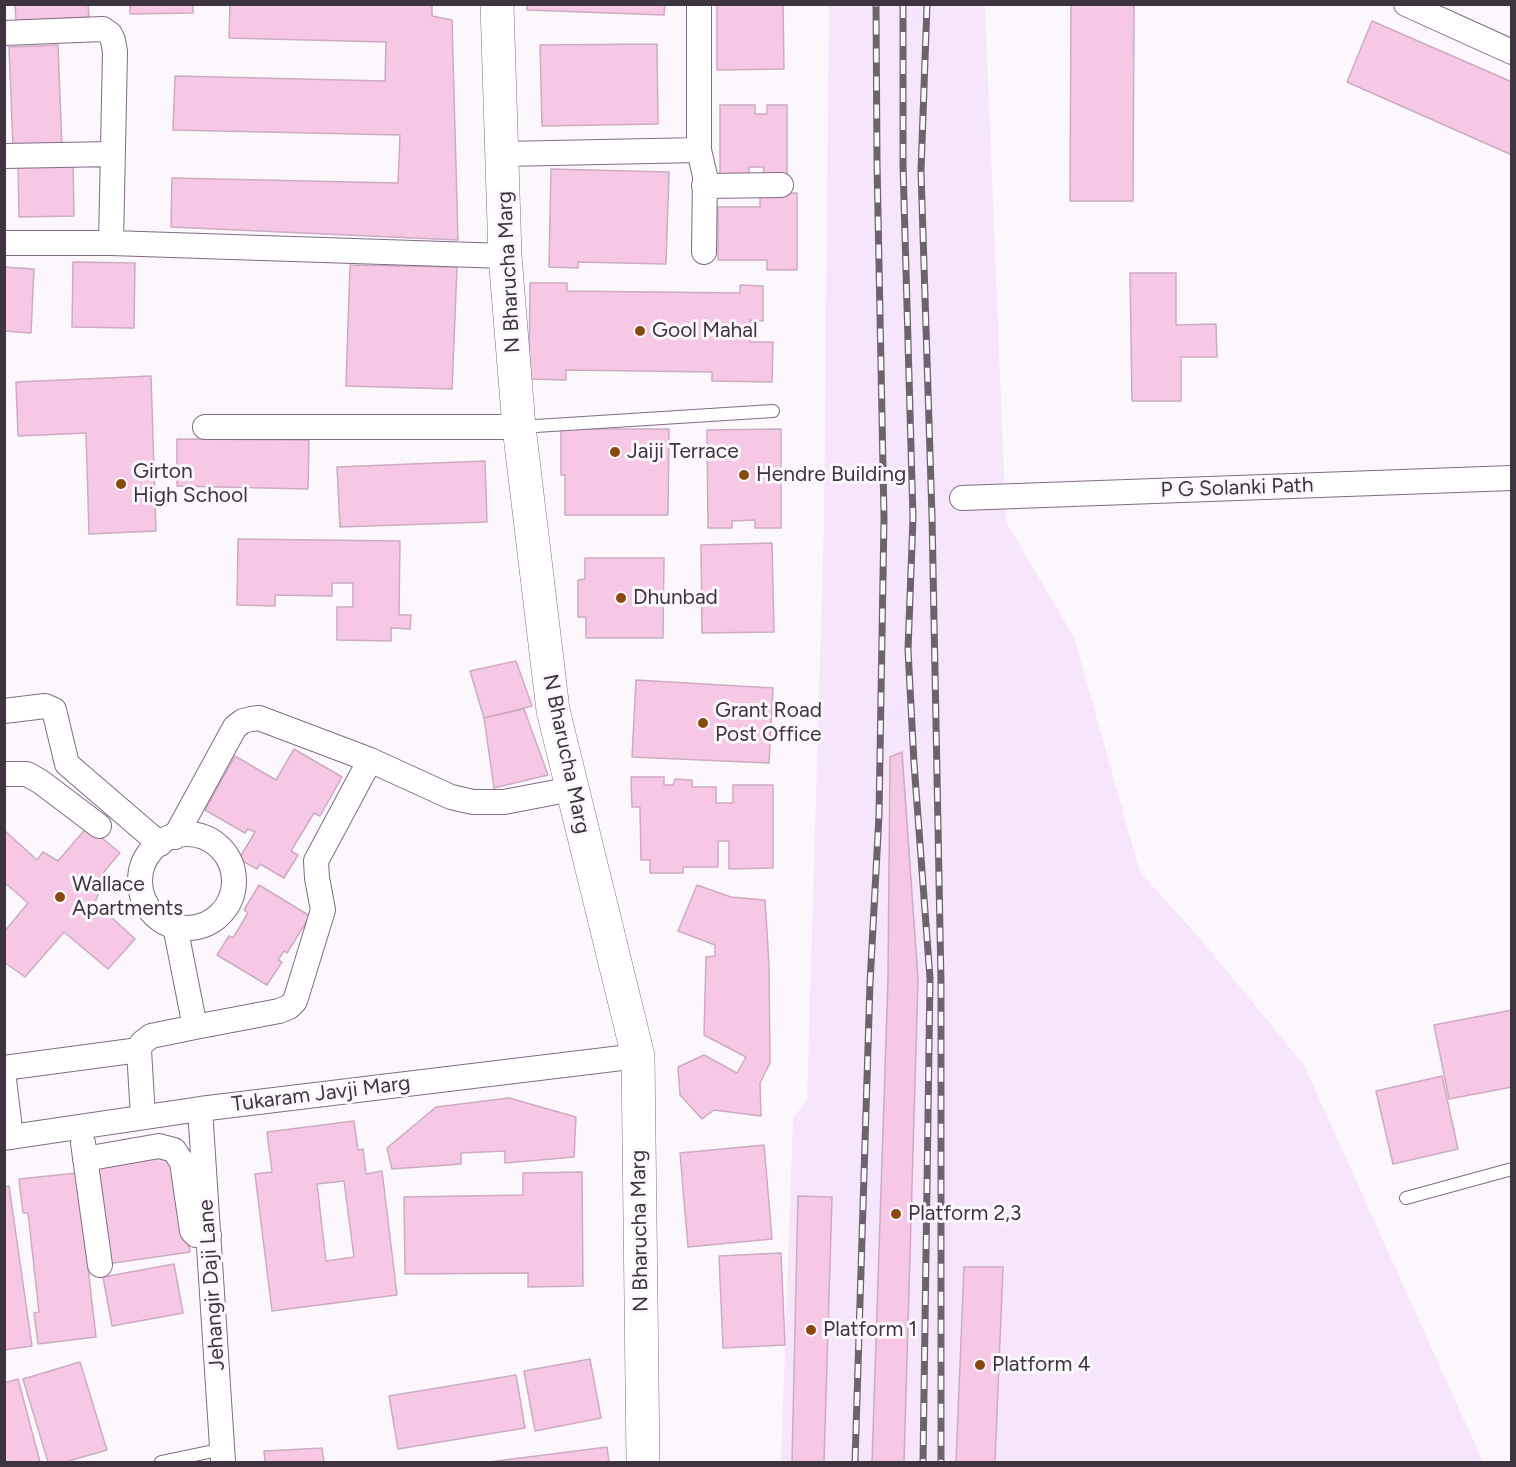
<!DOCTYPE html>
<style>
body{margin:0}
#map{position:relative;width:1516px;height:1467px;overflow:hidden;background:#fcf7fd;font-family:Figtree,sans-serif}
canvas{display:block}
.frame{position:absolute;inset:0;border:6px solid #3e3440;pointer-events:none}
</style>
<div id="map">
<canvas width="1516" height="1467"></canvas>
<div class="frame"></div>
</div>
<script>
const c = document.querySelector('canvas').getContext('2d');
c.lineJoin = 'round';
function paint(path, color) { c.fillStyle = color; c.fill(path, 'evenodd'); }
const poly = rows => new Path2D(rows.map(r => 'M' + r).join(''));
function trace(path, color, width, dash) { c.strokeStyle = color; c.lineWidth = width; c.lineCap = dash ? 'butt' : 'round'; c.setLineDash(dash || []); c.stroke(path); }
function write(font, color, halo, rows, align = 'center') {
  c.font = font + ' Figtree,sans-serif'; c.lineWidth = 6; c.setLineDash([]); c.textBaseline = 'middle'; c.strokeStyle = halo; c.fillStyle = color; for (const [text, x, y, turn = 0] of rows) {
    c.save(); c.translate(x, y); c.rotate((+turn || 0) * Math.PI / 180); c.textAlign = isNaN(turn) ? turn : align; if (halo) c.strokeText(text, 0, 0); c.fillText(text, 0, 0); c.restore();
  }
}
paint(poly([
 [829,5,985,5,1006,522,1074,637,1140,872,1203,942,1304,1065,1483,1462,781,1462,793,1118,807,1100,824,522]
]), '#f7e5fc');
const building = poly([
 [15,4,88,4,89,17,16,21,15,4],
 [130,4,193,4,193,13,130,14,130,4],
 [230,4,432,4,432,16,452,20,458,240,171,227,172,178,398,183,400,135,173,130,175,76,385,81,386,42,229,38,230,4],
 [527,4,665,4,664,15,527,10,527,4],
 [717,4,783,4,784,69,717,70,717,4],
 [1071,4,1134,4,1133,201,1070,201,1071,4],
 [1372,21,1512,82,1512,155,1347,82,1372,21],
 [657,44,658,124,542,126,540,45,657,44],
 [58,45,62,148,13,147,9,47,58,45],
 [720,105,755,105,755,114,767,114,767,105,787,105,787,174,763,174,764,167,749,167,749,174,720,174,720,105],
 [73,161,74,216,19,217,18,163,73,161],
 [551,169,669,172,666,264,578,262,578,268,549,267,551,169],
 [797,193,797,270,767,270,767,260,718,260,718,207,760,207,760,194,797,193],
 [73,262,135,263,134,328,72,327,73,262],
 [350,265,457,267,452,389,346,386,350,265],
 [4,267,34,269,31,333,4,331,4,267],
 [1130,273,1176,273,1176,325,1216,324,1217,357,1181,357,1181,401,1132,401,1130,273],
 [530,283,567,283,567,291,740,293,740,285,763,286,763,321,750,320,750,342,773,342,772,382,712,381,712,372,566,370,566,380,529,379,530,283],
 [151,376,156,531,89,534,86,433,18,436,16,382,151,376],
 [561,429,669,429,668,515,565,515,565,475,561,475,561,429],
 [781,429,781,528,755,528,755,520,732,521,732,528,708,528,707,430,781,429],
 [177,439,309,440,308,489,177,486,177,439],
 [485,461,487,522,340,527,337,467,485,461],
 [238,539,400,541,399,615,411,615,410,629,391,628,391,641,337,640,337,607,353,607,353,583,332,583,332,596,275,595,275,606,237,605,238,539],
 [772,543,774,632,702,633,701,545,772,543],
 [585,558,664,558,663,638,586,638,586,617,578,617,578,580,585,579,585,558],
 [516,661,532,706,484,718,470,671,516,661],
 [636,680,773,688,769,763,632,757,636,680],
 [524,709,548,775,494,788,484,718,524,709],
 [294,749,342,777,320,816,314,813,291,851,298,855,284,878,260,864,257,869,239,859,255,832,248,829,245,833,205,810,235,756,276,780,294,749],
 [902,752,918,979,904,1462,872,1462,888,979,890,757,902,752],
 [631,777,664,777,664,785,673,785,675,779,692,780,692,787,716,787,716,803,733,803,733,785,773,785,773,868,729,869,729,841,718,841,718,867,683,867,683,873,650,873,650,860,641,860,640,807,632,807,631,777],
 [88,826,120,853,91,887,99,893,95,902,135,939,108,969,64,932,25,977,4,962,4,932,28,903,4,882,4,830,37,860,43,852,58,861,88,826],
 [259,885,310,916,287,953,284,951,278,960,282,962,267,985,217,955,229,936,233,938,248,913,244,910,259,885],
 [697,885,731,897,765,900,769,964,770,1063,760,1083,761,1116,714,1110,702,1119,680,1095,678,1067,704,1055,737,1073,746,1057,704,1035,706,957,715,956,715,945,678,931,697,885],
 [1512,1010,1512,1087,1449,1099,1434,1025,1512,1010],
 [1442,1076,1458,1149,1393,1164,1376,1091,1442,1076],
 [509,1098,576,1117,574,1157,505,1163,505,1151,461,1153,461,1164,392,1169,387,1148,436,1107,509,1098],
 [354,1121,358,1150,363,1149,366,1174,382,1171,397,1295,272,1311,255,1174,272,1172,267,1132,354,1121],
 [344,1181,354,1257,326,1261,317,1184,344,1181],
 [764,1145,772,1239,688,1247,680,1153,764,1145],
 [151,1155,166,1159,175,1166,190,1252,107,1264,94,1164,151,1155],
 [582,1172,583,1286,528,1287,528,1273,405,1274,404,1197,523,1195,523,1173,582,1172],
 [77,1173,96,1337,38,1344,34,1313,39,1312,28,1213,23,1213,19,1179,77,1173],
 [9,1186,32,1346,4,1350,4,1187,9,1186],
 [798,1196,832,1197,824,1462,792,1462,798,1196],
 [781,1253,785,1345,723,1348,719,1256,781,1253],
 [174,1264,183,1313,112,1326,103,1277,174,1264],
 [964,1267,1003,1267,995,1462,956,1462,964,1267],
 [590,1359,601,1418,535,1431,524,1371,590,1359],
 [80,1362,107,1450,65,1462,48,1462,23,1379,80,1362],
 [516,1375,525,1428,398,1449,389,1396,516,1375],
 [18,1379,40,1462,4,1462,4,1383,18,1379],
 [607,1447,609,1462,489,1462,607,1447],
 [322,1448,324,1462,265,1462,264,1451,322,1448]
]);
paint(building, '#f6c8e6');
trace(building, '#cdabc1', 1.5);
const lane = poly([
 [520,427,773,411],
 [1406,1198,1512,1169],
 [161,1462,223,1449]
]);
const street = poly([
 [1406,4,1512,52],
 [4,33,103,29,110,34,113,40,115,52,111,243,505,256],
 [699,150,705,176,704,252],
 [503,154,699,150,699,4],
 [4,156,113,154],
 [704,186,781,185],
 [4,243,111,243],
 [205,427,519,427],
 [962,498,1512,478],
 [4,711,45,706,54,710,67,764,160,844],
 [4,774,27,774,41,782,99,826],
 '140 881a47 47 0 1 1 94 0a47 47 0 1 1-94 0Z',
 [175,837,235,727,243,721,251,719,259,718,370,760,451,797,473,802,504,802,572,789],
 [195,1027,279,1011,289,1007,295,1001,323,910,317,878,316,861,370,760],
 [4,1068,139,1050],
 [4,1080,11,1137],
 [200,1109,223,1462],
 [143,1117,139,1050,142,1043,151,1036,195,1027,175,926],
 [4,1138,200,1109,638,1056],
 [83,1143,100,1265],
 [85,1159,159,1146,174,1150,182,1162,192,1231,196,1235,209,1235]
]);
const secondary = poly([
 [497,4,505,256,519,427,553,710,638,1056,643,1462]
]);
trace(lane, '#816b86', 14);
trace(street, '#816b86', 26);
trace(secondary, '#816b86', 34);
trace(lane, '#fff', 12);
trace(street, '#fff', 24);
trace(secondary, '#fff', 33);
const rail = poly([
 [903,4,903,164,913,518,908,650,914,763,930,978,923,1462],
 [927,4,921,171,932,516,941,982,941,1462],
 [855,1462,870,983,879,815,884,518,877,163,876,4]
]);
trace(rail, '#6c636d', 7);
trace(rail, '#fcf7fd', 4.5, [14]);
for (const [x, y, r, color] of [
 [640,331,6,"#88490f"],
 [615,452,6,"#88490f"],
 [744,475,6,"#88490f"],
 [121,484,6,"#88490f"],
 [621,598,6,"#88490f"],
 [703,723,6,"#88490f"],
 [60,897,6,"#88490f"],
 [896,1214,6,"#88490f"],
 [811,1330,6,"#88490f"],
 [980,1365,6,"#88490f"]
]) { const dot = new Path2D(); dot.arc(x, y, r, 0, 2 * Math.PI); c.fillStyle = color; c.fill(dot); trace(dot, '#fcf7fd', 2); }
write('21px', '#3e3440', '#fcf7fd', [
 ["N Bharucha Marg",509,272,-93],
 ["P G Solanki Path",1237,488,-2],
 ["N Bharucha Marg",566,754,78],
 ["Tukaram Javji Marg",321,1094,-7],
 ["N Bharucha Marg",640,1231,-91],
 ["Jehangir Daji Lane",212,1285,-94]
]);
write('21px', '#3e3440', '#fcf7fd', [
 ["Gool Mahal",652,331],
 ["Jaiji Terrace",627,452],
 ["Girton",133,472],
 ["High School",133,496],
 ["Hendre Building",756,475],
 ["Dhunbad",633,598],
 ["Grant Road",715,711],
 ["Post Office",715,735],
 ["Wallace",72,885],
 ["Apartments",72,909],
 ["Platform 2,3",908,1214],
 ["Platform 1",823,1330],
 ["Platform 4",992,1365]
], 'left');
</script>
